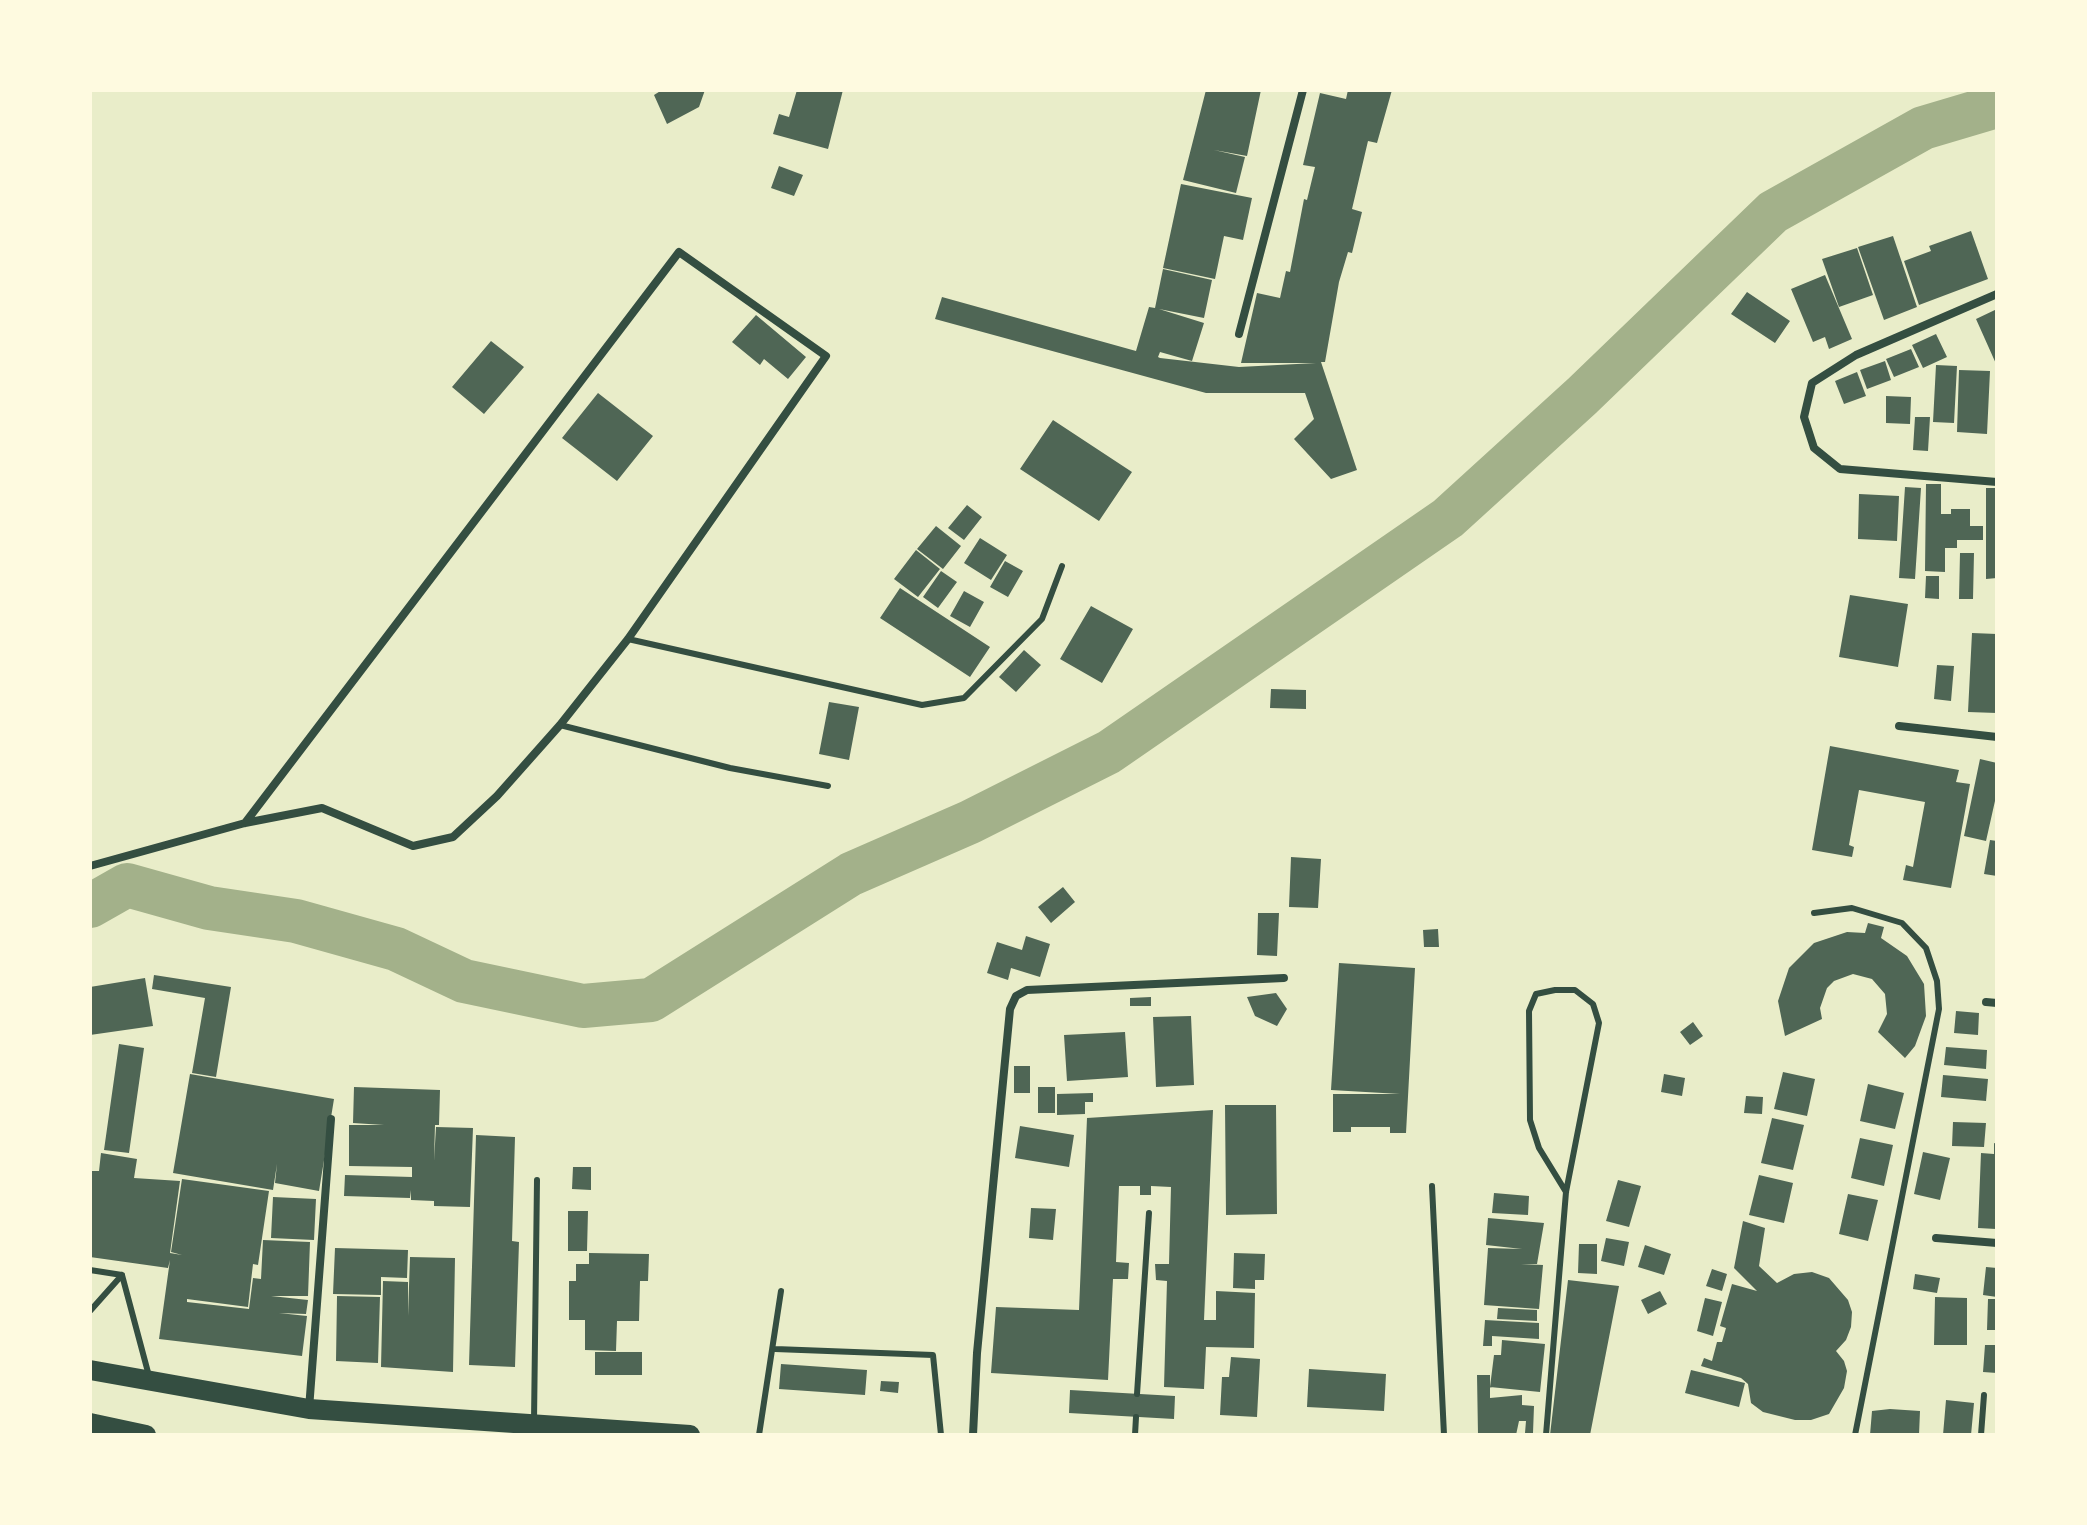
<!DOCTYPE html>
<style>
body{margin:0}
#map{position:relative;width:2087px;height:1525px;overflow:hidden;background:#e9edc9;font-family:Montserrat,sans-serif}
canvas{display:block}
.frame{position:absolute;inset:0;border:92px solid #fefae0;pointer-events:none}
</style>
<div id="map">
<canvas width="2087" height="1525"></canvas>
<div class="frame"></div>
</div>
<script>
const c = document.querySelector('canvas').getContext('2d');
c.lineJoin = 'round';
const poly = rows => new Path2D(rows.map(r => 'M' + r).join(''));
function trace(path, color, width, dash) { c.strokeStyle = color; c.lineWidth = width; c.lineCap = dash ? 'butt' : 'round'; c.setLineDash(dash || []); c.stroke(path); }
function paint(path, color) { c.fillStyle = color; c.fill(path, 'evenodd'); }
trace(poly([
 [90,906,127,885,209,908,296,921,396,949,464,981,583,1006,651,1000,851,874,970,822,1109,752,1448,518,1582,396,1773,212,1923,128,1997,106]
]), '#a3b18a', 44);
paint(poly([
 [662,90,705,90,699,107,667,124,654,95],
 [797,90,843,90,828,149,773,134,779,114,789,117],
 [1206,90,1261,90,1247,156,1214,150,1245,157,1236,193,1183,180],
 [1348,90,1392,90,1377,143,1368,141,1352,209,1362,212,1352,253,1348,252,1339,282,1325,362,1321,362,1357,470,1331,479,1294,439,1314,419,1305,393,1206,393,935,319,942,297,1136,351,1149,307,1155,308,1163,269,1212,280,1204,318,1159,309,1204,323,1192,361,1160,352,1158,357,1160,358,1239,367,1316,363,1241,363,1257,293,1280,298,1286,271,1290,272,1304,199,1307,200,1315,167,1303,165,1320,93,1346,99],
 [779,166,803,175,794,196,771,188],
 [1181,184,1252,198,1243,240,1224,236,1215,279,1163,268],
 [1971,231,1988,279,1919,305,1904,261,1931,251,1929,246],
 [1893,236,1917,307,1884,320,1858,247],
 [1857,248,1873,295,1839,307,1822,259],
 [1825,275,1852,339,1829,349,1825,337,1813,342,1791,289],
 [1747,292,1790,321,1775,343,1731,314],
 [1997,309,1997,366,1976,319],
 [756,315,806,357,788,379,764,359,760,365,732,342],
 [1936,334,1947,357,1923,368,1912,345],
 [491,341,524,367,484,414,452,387],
 [1911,349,1919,367,1894,377,1886,359],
 [1885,361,1891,380,1867,389,1860,370],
 [1936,365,1957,366,1954,423,1933,422],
 [1959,370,1990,371,1987,434,1957,432],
 [1857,372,1866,396,1844,404,1835,381],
 [598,393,653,436,617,481,562,438],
 [1886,396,1911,397,1910,424,1886,423],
 [1915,417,1930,417,1928,451,1913,450],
 [1053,420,1132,472,1099,521,1020,469],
 [1926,484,1941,484,1941,514,1951,514,1951,509,1970,509,1970,526,1983,526,1983,540,1957,540,1957,548,1945,548,1945,572,1925,571],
 [1905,487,1921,488,1915,579,1899,578],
 [1986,488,1997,488,1997,578,1986,579],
 [1859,494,1899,496,1897,541,1858,539],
 [967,505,982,517,964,540,948,528],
 [936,526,961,546,943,569,917,549],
 [980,538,1007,555,991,580,964,563],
 [916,550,940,569,918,597,894,579],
 [1960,553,1974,553,1973,599,1959,599],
 [1005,561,1023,571,1008,597,990,587],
 [941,571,957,582,938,608,923,597],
 [1926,576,1939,576,1939,599,1925,598],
 [900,588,990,647,970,677,880,618],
 [964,591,984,602,970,627,950,616],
 [1850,595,1908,604,1898,667,1839,657],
 [1091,606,1133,629,1102,683,1060,659],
 [1972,633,1997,634,1997,713,1968,712],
 [1024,650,1041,665,1016,692,999,677],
 [1937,665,1954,666,1951,701,1934,699],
 [1271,689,1306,690,1306,709,1270,708],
 [829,702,859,707,849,760,819,754],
 [1830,746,1959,770,1956,782,1970,784,1951,888,1903,880,1906,865,1913,867,1925,802,1859,790,1849,845,1854,847,1852,857,1812,850],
 [1980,759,1997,763,1997,792,1986,841,1964,836],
 [1990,840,1997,841,1997,876,1984,874],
 [1291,857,1321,859,1318,908,1289,907],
 [1063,887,1075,902,1051,923,1038,907],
 [1258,913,1279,913,1277,956,1257,955],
 [1868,923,1884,927,1881,938,1907,956,1924,984,1926,1016,1915,1046,1905,1058,1878,1032,1887,1014,1885,994,1872,979,1853,974,1834,981,1827,988,1820,1008,1822,1019,1785,1036,1778,1001,1789,968,1814,943,1847,932,1865,933],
 [1438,929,1439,947,1424,947,1423,930],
 [1026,936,1050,944,1040,977,1011,968,1008,980,987,973,997,942,1022,950],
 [1339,963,1415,968,1406,1133,1390,1133,1390,1127,1351,1127,1351,1132,1333,1132,1333,1094,1400,1094,1331,1090],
 [154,975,231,987,216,1077,192,1073,205,998,152,989],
 [145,978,153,1026,90,1035,90,987],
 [1276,993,1287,1009,1277,1026,1255,1016,1247,997],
 [1151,997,1151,1006,1130,1006,1130,998],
 [1956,1011,1979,1013,1978,1035,1954,1033],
 [1191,1016,1194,1085,1156,1087,1153,1017],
 [1693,1022,1703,1036,1690,1045,1680,1032],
 [1125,1032,1128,1077,1067,1081,1064,1035],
 [119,1044,144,1048,129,1153,104,1150],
 [1946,1047,1987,1050,1986,1069,1944,1065],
 [1014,1066,1030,1066,1030,1093,1014,1093],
 [1783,1072,1815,1079,1807,1116,1774,1109],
 [190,1074,334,1099,319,1191,275,1183,277,1164,273,1190,173,1173],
 [1664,1074,1685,1078,1682,1096,1661,1092],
 [1943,1075,1988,1079,1986,1101,1941,1097],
 [1868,1084,1904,1093,1895,1129,1860,1121],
 [354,1087,440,1090,439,1125,435,1125,434,1161,436,1127,473,1128,470,1207,434,1206,434,1201,411,1200,411,1190,410,1198,344,1196,345,1175,412,1177,412,1167,349,1166,349,1125,384,1125,353,1123],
 [1038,1087,1055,1087,1055,1113,1038,1113],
 [1093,1093,1093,1102,1085,1102,1085,1114,1057,1115,1057,1094],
 [1746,1096,1763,1097,1762,1114,1744,1113],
 [1225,1105,1276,1105,1277,1214,1226,1215],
 [1213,1110,1204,1320,1216,1320,1216,1291,1255,1293,1254,1348,1206,1347,1204,1389,1164,1387,1167,1281,1156,1280,1155,1264,1169,1264,1171,1187,1151,1186,1151,1195,1140,1195,1140,1186,1119,1186,1116,1262,1129,1263,1128,1279,1113,1279,1108,1380,991,1373,996,1307,1079,1310,1087,1118],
 [1772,1118,1804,1125,1793,1170,1761,1163],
 [1953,1122,1986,1123,1984,1147,1952,1146],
 [1020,1126,1074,1135,1069,1167,1015,1158],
 [476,1135,515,1137,512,1241,519,1242,515,1367,469,1365],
 [1860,1138,1893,1145,1884,1186,1851,1178],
 [1994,1143,1997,1144,1996,1229,1978,1228,1981,1153,1994,1154],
 [1923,1152,1950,1158,1940,1200,1914,1194],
 [101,1153,137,1159,134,1178,180,1181,170,1253,182,1255,171,1252,182,1179,269,1191,258,1265,253,1264,248,1307,187,1299,187,1302,249,1309,253,1278,261,1279,263,1240,310,1242,308,1296,271,1296,308,1300,306,1314,279,1313,307,1316,302,1356,159,1339,170,1260,168,1268,90,1257,90,1185,92,1171,99,1171],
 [573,1167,591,1167,591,1190,572,1189],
 [1759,1175,1793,1183,1784,1223,1749,1215],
 [1618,1180,1641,1186,1629,1227,1606,1221],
 [1494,1193,1529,1196,1528,1215,1492,1213],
 [1848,1194,1878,1200,1868,1241,1839,1234],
 [273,1197,316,1199,314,1240,271,1238],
 [1031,1208,1056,1209,1053,1240,1029,1238],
 [568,1211,588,1211,587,1251,568,1251],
 [1488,1218,1544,1223,1537,1264,1521,1264,1543,1265,1539,1309,1484,1305,1488,1248,1522,1249,1486,1245],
 [1743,1221,1765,1228,1759,1266,1777,1283,1794,1274,1812,1272,1829,1278,1848,1300,1852,1312,1851,1327,1846,1340,1836,1351,1844,1361,1847,1371,1844,1388,1829,1414,1811,1420,1795,1420,1763,1412,1751,1403,1748,1384,1741,1378,1701,1366,1704,1358,1712,1361,1717,1342,1722,1342,1726,1328,1720,1326,1732,1284,1757,1291,1734,1268],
 [1606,1238,1629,1242,1624,1266,1601,1261],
 [1579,1244,1597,1244,1597,1274,1578,1273],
 [1645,1245,1671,1254,1664,1275,1638,1267],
 [335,1248,408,1250,407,1278,381,1277,381,1295,333,1294],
 [589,1253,649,1254,648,1281,640,1281,639,1321,617,1321,616,1351,585,1350,585,1320,569,1320,569,1281,576,1281,576,1264,589,1264],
 [1234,1253,1265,1254,1264,1280,1255,1280,1255,1289,1233,1288],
 [410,1257,455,1258,453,1372,381,1367,383,1281,408,1282,408,1316],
 [1986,1267,1997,1268,1997,1297,1983,1295],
 [1712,1269,1727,1274,1722,1291,1706,1286],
 [1915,1274,1940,1278,1937,1293,1913,1289],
 [1568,1280,1619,1286,1590,1435,1550,1435],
 [1660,1291,1667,1304,1648,1314,1641,1300],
 [337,1296,380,1297,378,1363,336,1361],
 [1935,1297,1967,1298,1967,1345,1934,1345],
 [1705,1298,1722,1302,1713,1336,1697,1331],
 [1988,1299,1997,1299,1997,1330,1987,1330],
 [1498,1308,1537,1310,1537,1321,1497,1319],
 [1485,1320,1539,1323,1539,1339,1492,1336,1492,1346,1483,1346],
 [1502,1340,1545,1344,1540,1392,1490,1387,1494,1355,1501,1355],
 [1985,1345,1997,1345,1997,1373,1983,1372],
 [595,1352,642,1352,642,1375,595,1375],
 [1231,1357,1260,1359,1257,1417,1220,1415,1222,1377,1229,1377],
 [781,1364,867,1370,865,1395,779,1389],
 [1309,1369,1386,1374,1384,1411,1307,1407],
 [1691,1370,1745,1383,1739,1407,1685,1393],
 [1477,1375,1490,1375,1490,1398,1522,1395,1522,1405,1534,1406,1533,1433,1525,1433,1526,1421,1519,1421,1516,1435,1478,1435],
 [881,1381,899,1382,898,1393,880,1391],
 [1070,1390,1175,1396,1174,1419,1069,1413],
 [1946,1400,1974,1403,1971,1435,1943,1435],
 [1890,1409,1920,1411,1919,1435,1870,1435,1872,1411]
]), '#4f6655');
trace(poly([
 [628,639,922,705,964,698,1042,619,1062,566],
 [560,725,730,768,828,786],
 [1814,913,1852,908,1902,923,1926,948,1937,981,1939,1009,1855,1435],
 [1432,1186,1444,1435],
 [90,1270,122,1275],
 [90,1311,122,1275,149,1376],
 [775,1349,933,1355,941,1435],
 [1137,1394,1149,1213],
 [534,1421,537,1180],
 [759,1435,781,1291],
 [1135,1435,1136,1417],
 [1546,1435,1566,1192,1599,1023,1593,1004,1575,990,1555,990,1536,994,1529,1011,1530,1120,1539,1148,1566,1192],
 [1981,1435,1984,1395]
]), '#344e41', 6);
trace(poly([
 [1997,294,1856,355,1812,383,1804,417,1814,448,1840,469,1997,482],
 [1239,334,1303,90],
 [1899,726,1997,737],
 [90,866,245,823,322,808,413,846,453,837,497,796,560,725,628,639,826,356,679,252,245,823],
 [1986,1002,1997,1003],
 [1936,1238,1997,1243],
 [309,1409,331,1119],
 [973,1435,977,1353,1010,1009,1016,996,1027,990,1284,978]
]), '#344e41', 8);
trace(poly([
 [90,1370,309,1409,690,1435],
 [90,1423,146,1435]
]), '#344e41', 20);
</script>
